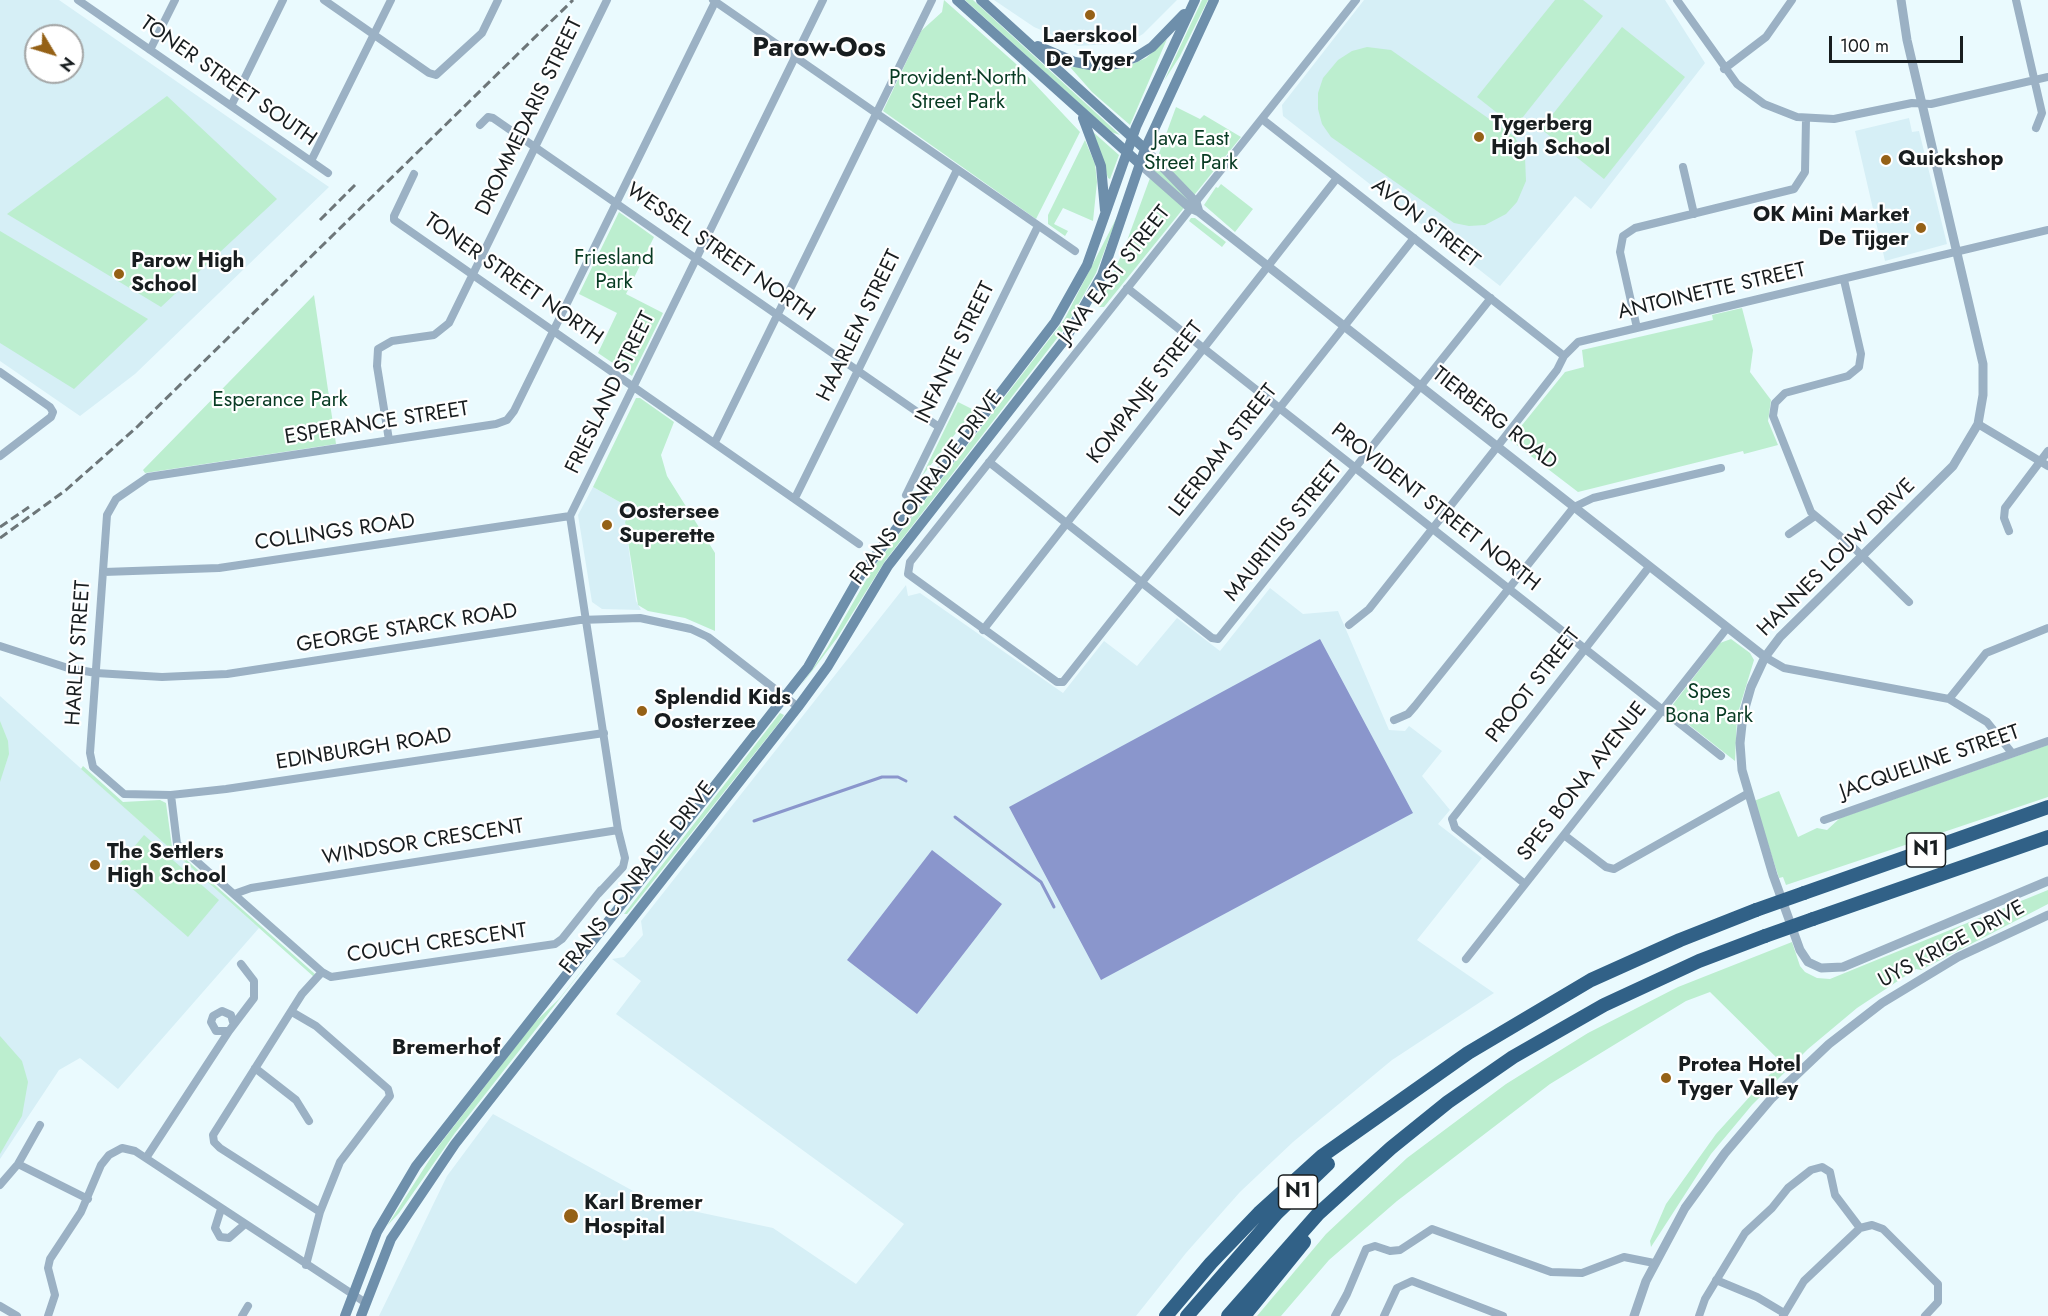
<!DOCTYPE html>
<style>
body{margin:0}
#map{position:relative;width:2048px;height:1316px;overflow:hidden;background:#eafafe;font-family:Jost,sans-serif}
canvas{display:block}
.north{position:absolute;left:24px;top:24px;width:60px;height:60px;box-sizing:border-box;background:#fff;border:2px solid #a3a5a5;border-radius:50%;rotate:128deg;font-size:16px;font-weight:700;line-height:24px;text-align:center;color:#181d1f}
.north::after{content:'';display:block;margin:auto;width:21px;height:27px;background:#956116;clip-path:polygon(50% 0,100% 100%,50% 72%,0 100%)}
.scale{position:absolute;left:1829px;top:36px;width:134px;height:27px;box-sizing:border-box;border:3px solid #181d1f;border-top:0;padding-left:8px;font-size:18px;line-height:21px;white-space:nowrap;color:#181d1f;-webkit-text-stroke:4px #fff;paint-order:stroke}
</style>
<div id="map">
<canvas width="2048" height="1316"></canvas>
<div class="north">N</div>
<div class="scale">100 m</div>
</div>
<script>
const c = document.querySelector('canvas').getContext('2d');
c.lineJoin = 'round';
function paint(path, color) { c.fillStyle = color; c.fill(path, 'evenodd'); }
const poly = rows => new Path2D(rows.map(r => 'M' + r).join(''));
function trace(path, color, width, dash) { c.strokeStyle = color; c.lineWidth = width; c.lineCap = dash ? 'butt' : 'round'; c.setLineDash(dash || []); c.stroke(path); }
function write(font, color, halo, rows, align = 'center') {
  c.font = font + ' Jost,sans-serif'; c.lineWidth = 4.5; c.setLineDash([]); c.textBaseline = 'middle'; c.strokeStyle = halo; c.fillStyle = color; for (const [text, x, y, turn = 0] of rows) {
    c.save(); c.translate(x, y); c.rotate((+turn || 0) * Math.PI / 180); c.textAlign = isNaN(turn) ? turn : align; if (halo) c.strokeText(text, 0, 0); c.fillText(text, 0, 0); c.restore();
  }
}
paint(poly([
 [0,0,59,0,329,187,135,374,80,416,0,361],
 [36,36,72,36,72,72,36,72],
 [994,0,1177,0,1143,34,1127,43,1078,46,1034,27],
 [1364,0,1665,0,1705,63,1591,209,1575,196,1500,286,1283,116,1282,105],
 [1909,118,1912,132,1919,131,1947,244,1885,261,1855,131],
 [593,487,632,509,625,523,636,601,641,610,602,609,592,602,578,515],
 [906,585,908,596,920,593,1063,693,1104,641,1137,666,1177,618,1220,651,1270,588,1303,614,1338,611,1389,730,1405,731,1409,726,1442,751,1422,776,1450,810,1438,824,1482,858,1417,940,1494,993,1392,1060,1293,1142,1240,1192,1186,1253,1136,1316,379,1316,447,1176,493,1114,655,1203,773,1228,856,1284,904,1224,616,1014,641,981,612,959,624,957,643,935,641,921],
 [0,696,259,928,118,1089,80,1058,59,1070,0,1159]
]), '#d6eff6');
paint(poly([
 [944,0,1015,63,1080,132,1036,219,883,111,921,31,942,12],
 [965,0,973,0,1120,135,1111,132],
 [1202,0,1208,0,1180,56,1164,81],
 [1555,0,1583,0,1603,16,1515,127,1477,97],
 [1622,27,1685,77,1604,179,1541,129],
 [1167,39,1130,125,1092,92,1070,67,1113,69,1128,66,1146,58],
 [1367,47,1391,50,1515,137,1525,157,1526,181,1517,202,1506,214,1485,225,1469,226,1454,223,1331,137,1322,124,1318,109,1318,93,1323,78,1338,60,1352,51],
 [167,96,277,199,161,307,7,214],
 [1176,107,1200,119,1204,115,1241,137,1104,307,1098,307,1124,249],
 [1093,132,1119,155,1110,179,1108,178],
 [1085,140,1095,164,1097,182,1093,221,1063,208,1054,224,1068,231,1065,236,1048,224,1048,215],
 [1221,184,1253,209,1235,232,1204,205,1216,187,1218,188],
 [619,212,654,237,626,294,663,313,632,376,598,353,617,313,579,294],
 [1118,215,1096,273,1065,328,885,561,837,638,800,687,827,648,873,568,1064,320],
 [1191,218,1195,218,1226,242,1222,247,1189,221],
 [0,231,148,319,74,389,0,343],
 [314,295,336,444,145,473,143,470],
 [1742,308,1753,350,1750,372,1771,400,1768,421,1778,445,1744,454,1743,451,1578,492,1510,440,1565,372,1584,367,1582,350,1713,320,1712,315],
 [636,398,640,398,674,422,661,455,667,476,715,553,715,631,685,618,648,611,638,605,625,522,632,509,593,487],
 [958,402,974,410,922,476],
 [1731,639,1750,653,1754,660,1737,716,1735,761,1674,713,1671,707,1720,643],
 [780,713,784,715,778,724,627,914,624,914],
 [0,721,8,741,9,754,0,782],
 [2048,745,2048,797,1786,885,1783,877,1779,878,1754,801,1779,791,1798,837,1817,828,1827,830,1840,818],
 [83,766,123,802,160,800,166,803,172,847,315,974,314,977,81,769],
 [144,835,219,900,188,937,113,872],
 [2048,890,2048,904,1921,970,1916,969,1857,1008,1808,1049,1752,1105,1711,1154,1651,1247,1650,1241,1666,1204,1716,1134,1781,1062,1710,992,1686,1001,1550,1084,1397,1201,1329,1260,1281,1316,1257,1316,1326,1234,1407,1158,1506,1084,1588,1033,1678,987,1792,942,1800,966,1805,972,1817,978,1830,979],
 [604,942,455,1133,399,1213,387,1226,437,1148,534,1023,559,999],
 [0,1036,22,1061,28,1082,22,1116,0,1154]
]), '#bceecf');
paint(poly([
 [1320,639,1413,813,1101,980,1009,807],
 [932,850,1002,904,917,1014,847,960]
]), '#8a96cc');
trace(poly([
 [955,817,1041,882,1054,907],
 [754,821,882,777,898,777,906,781]
]), '#8a96cc', 3);
trace(poly([
 [78,0,328,173],
 [324,0,429,73,436,75,482,33,498,0],
 [713,0,1075,251],
 [1356,0,910,562,908,574,1057,682,1063,682,1414,238],
 [1677,0,1737,84,1764,104,1797,117,1834,119,1912,103,1931,104,2048,77],
 [2016,0,2042,113,2036,128],
 [150,50,175,0],
 [1724,69,1766,37,1792,0],
 [231,106,283,0],
 [1262,119,1564,356],
 [480,125,488,117,493,118,939,427],
 [311,161,391,0],
 [1683,167,1694,214],
 [414,174,394,216,394,220,859,544],
 [1844,280,1861,354,1859,367,1848,376,1785,393,1775,403,1773,416,1811,512,1852,546,1909,602],
 [1127,288,1721,756],
 [1637,328,1620,252,1623,236,1635,228,1794,189,1805,172,1806,119],
 [0,372,50,407,53,412,51,417,0,456],
 [1978,424,2048,466],
 [389,440,377,366,378,349,392,341,434,335,449,323,607,0],
 [715,442,932,0],
 [989,462,1212,638,1218,639,1491,298],
 [906,495,1038,226],
 [795,498,957,170],
 [2009,531,2004,518,2005,508,2048,451],
 [1789,534,1815,516],
 [104,572,219,568,570,516],
 [1349,625,1369,609,1497,447,1557,370,1564,356,1578,342,2048,230],
 [983,630,1337,178],
 [0,646,68,668,96,673,162,677,227,674,580,620,640,618,691,629,708,637,798,707],
 [1765,657,1784,668,1949,699,1987,722,2012,753],
 [1949,699,1986,653,2048,628],
 [1394,720,1408,714,1415,706,1574,507,1593,498,1721,468],
 [604,733,226,789,171,795,124,794,93,767,90,753,107,515,116,499,148,477,496,424,507,420,514,411,716,0],
 [171,795,177,844,322,972,331,977,555,944,562,939,601,890],
 [1824,820,2048,741],
 [1564,835,1606,867,1614,869,1747,794],
 [1525,884,1455,828,1452,819,1649,567],
 [234,894,251,888,618,830],
 [598,894,623,867,625,858,618,830,570,516,823,0],
 [1466,959,1727,628],
 [292,1012,316,1026,388,1089,390,1096,340,1162,320,1212,306,1265],
 [233,1022,231,1015,222,1011,213,1016,211,1022,216,1031,229,1031,254,998,254,981,241,964],
 [255,1068,296,1100,309,1121],
 [146,1158,229,1031],
 [18,1164,88,1199],
 [0,1185,18,1164,40,1125],
 [221,1209,215,1228,220,1237,229,1238,245,1224],
 [320,1212,220,1148,214,1142,213,1135,302,994,322,972],
 [1716,1280,1757,1297,1784,1313],
 [0,1306,17,1316],
 [48,1316,55,1295,48,1268,50,1259,81,1212,101,1165,109,1155,122,1148,135,1151,366,1303],
 [242,1316,248,1306],
 [1335,1316,1347,1294,1366,1249,1375,1246,1390,1251,1400,1250,1432,1229,1551,1272,1582,1273,1624,1257,1654,1263],
 [1384,1316,1397,1288,1412,1281,1503,1316],
 [1699,1316,1705,1299,1745,1233,1772,1208,1788,1188,1811,1170,1822,1167,1830,1172,1835,1195,1860,1228],
 [1783,1316,1804,1281,1860,1228,1872,1225,1883,1229,1938,1284,1938,1302,1925,1316]
]), '#9bb1c4', 8);
trace(poly([
 [1901,0,1907,40,1983,364,1983,395,1978,424,1953,466,1780,637,1765,657,1751,687,1743,715,1740,743,1742,770,1773,875,1800,950,1808,962,1821,968,1843,967,2048,881],
 [1145,149,1196,202,1199,212],
 [1140,164,1190,208,1199,212,1765,657],
 [1634,1316,1646,1281,1685,1208,1725,1153,1771,1099,1829,1044,1882,1003,1958,957,2048,915]
]), '#9bb1c4', 9);
trace(poly([
 [957,0,1140,164],
 [981,0,1145,149],
 [1038,46,1075,62,1090,65,1117,64,1136,57,1152,47,1184,14],
 [1083,118,1101,166,1105,210],
 [345,1316,377,1232,416,1166,808,667,860,576,1055,322,1087,265,1136,127,1195,0],
 [361,1316,391,1239,455,1144,798,707,828,666,888,566,1066,338,1102,275,1145,149,1214,0]
]), '#6e8fab', 10);
trace(poly([
 [1804,893,2048,807],
 [1813,919,2048,837],
 [1166,1316,1211,1263,1259,1213,1322,1156,1468,1053,1591,980,1680,940,1756,910],
 [1187,1316,1277,1213,1328,1164],
 [1228,1316,1318,1214,1391,1148,1448,1102,1513,1057,1604,1005,1699,961,1765,936],
 [1244,1316,1304,1242]
]), '#316187', 14);
trace(poly([
 [320,220,357,183],
 [0,527,29,507],
 [0,538,66,490,136,428,573,0]
]), '#6d7679', 3, [9, 4.5]);
trace(poly([
 [1756,910,1804,893],
 [1765,936,1813,919]
]), '#316187', 14);
for (const [x, y, r, color] of [
 [1090,15,6,"#956116"],
 [1479,137,6,"#956116"],
 [1886,160,6,"#956116"],
 [1921,228,6,"#956116"],
 [119,274,6,"#956116"],
 [607,525,6,"#956116"],
 [642,711,6,"#956116"],
 [95,865,6,"#956116"],
 [1666,1078,6,"#956116"],
 [571,1216,8,"#956116"]
]) { const dot = new Path2D(); dot.arc(x, y, r, 0, 2 * Math.PI); c.fillStyle = color; c.fill(dot); trace(dot, '#fff', 2); }
for (const [x, y, w] of [
 [1926,850,39],
 [1298,1192,39]
]) { const box = new Path2D(); box.roundRect(x - w / 2, y - 17, w, 34, 4.5); c.fillStyle = '#fff'; c.fill(box); trace(box, '#181d1f', 1.5); }
write('bold 20px', '#181d1f', null, [
 ["N1",1926,850],
 ["N1",1298,1192]
]);
write('bold 21px', '#181d1f', '#fff', [
 ["Laerskool",1090,37,"center"],
 ["De Tyger",1090,61,"center"],
 ["Tygerberg",1491,125],
 ["High School",1491,149],
 ["Quickshop",1898,160],
 ["OK Mini Market",1909,216,"right"],
 ["De Tijger",1909,240,"right"],
 ["Parow High",131,262],
 ["School",131,286],
 ["Oostersee",619,513],
 ["Superette",619,537],
 ["Splendid Kids",654,699],
 ["Oosterzee",654,723],
 ["The Settlers",107,853],
 ["High School",107,877],
 ["Protea Hotel",1678,1066],
 ["Tyger Valley",1678,1090],
 ["Karl Bremer",584,1204],
 ["Hospital",584,1228]
], 'left');
write('21px', '#083b23', '#fff', [
 ["Provident-North",958,79],
 ["Street Park",958,103],
 ["Java East",1191,140],
 ["Street Park",1191,164],
 ["Friesland",614,259],
 ["Park",614,283],
 ["Esperance Park",280,401],
 ["Spes",1709,693],
 ["Bona Park",1709,717]
]);
write('21px', '#181d1f', '#fff', [
 ["TONER STREET SOUTH",228,82,35],
 ["DROMMEDARIS STREET",530,117,-64],
 ["AVON STREET",1425,224,38],
 ["WESSEL STREET NORTH",720,253,35],
 ["JAVA EAST STREET",1115,275,-52],
 ["TONER STREET NORTH",513,280,35],
 ["ANTOINETTE STREET",1712,292,-13],
 ["HAARLEM STREET",860,326,-64],
 ["INFANTE STREET",956,353,-64],
 ["FRIESLAND STREET",611,393,-64],
 ["KOMPANJE STREET",1146,393,-52],
 ["TIERBERG ROAD",1494,419,38],
 ["ESPERANCE STREET",377,424,-9],
 ["LEERDAM STREET",1224,451,-52],
 ["FRANS CONRADIE DRIVE",927,488,-53],
 ["PROVIDENT STREET NORTH",1435,508,38],
 ["MAURITIUS STREET",1284,532,-51],
 ["COLLINGS ROAD",335,533,-8],
 ["HANNES LOUW DRIVE",1837,558,-45],
 ["GEORGE STARCK ROAD",407,629,-9],
 ["HARLEY STREET",79,653,-86],
 ["PROOT STREET",1534,686,-52],
 ["EDINBURGH ROAD",364,750,-9],
 ["JACQUELINE STREET",1930,763,-19],
 ["SPES BONA AVENUE",1583,782,-52],
 ["WINDSOR CRESCENT",423,843,-9],
 ["FRANS CONRADIE DRIVE",638,878,-52],
 ["COUCH CRESCENT",437,944,-8],
 ["UYS KRIGE DRIVE",1952,945,-28]
]);
write('bold 22px', '#181d1f', '#fff', [
 ["Bremerhof",446,1049]
]);
write('bold 27px', '#181d1f', '#fff', [
 ["Parow-Oos",819,49]
]);
</script>
